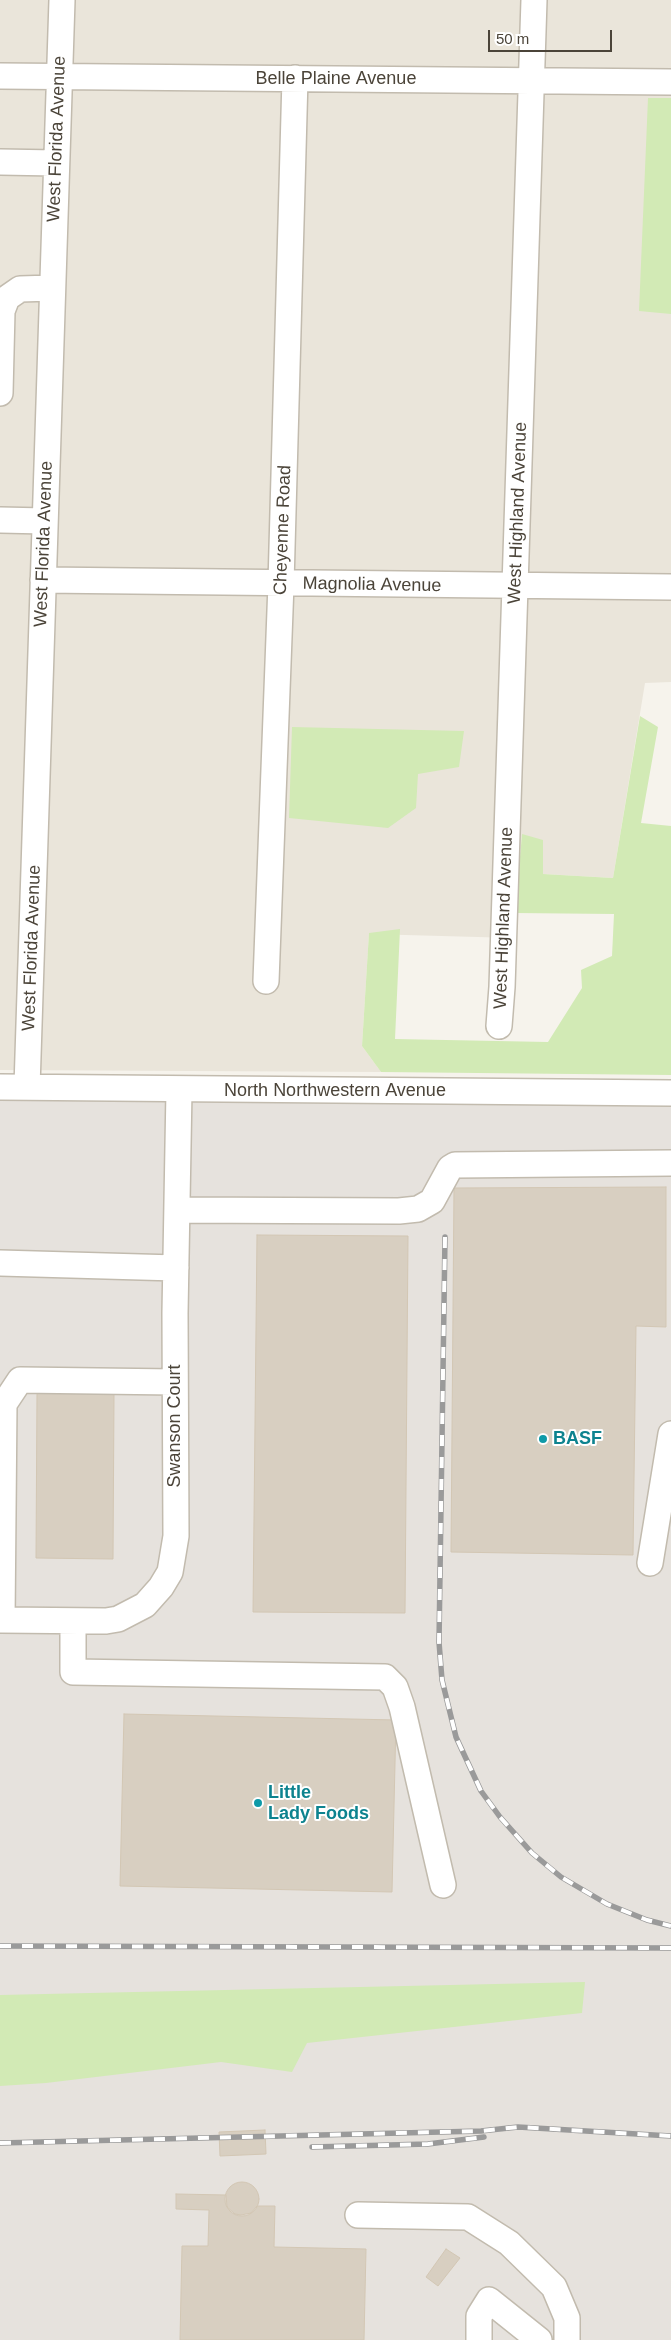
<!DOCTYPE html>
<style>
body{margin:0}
#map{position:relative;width:671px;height:2340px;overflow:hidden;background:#f6f3ec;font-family:Helvetica,sans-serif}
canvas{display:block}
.scale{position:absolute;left:488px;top:30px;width:124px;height:22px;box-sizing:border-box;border:2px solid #4b4439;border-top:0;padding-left:6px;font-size:15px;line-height:18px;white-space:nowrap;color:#4b4439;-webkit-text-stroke:4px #fff;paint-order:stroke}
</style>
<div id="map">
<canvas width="671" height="2340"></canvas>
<div class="scale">50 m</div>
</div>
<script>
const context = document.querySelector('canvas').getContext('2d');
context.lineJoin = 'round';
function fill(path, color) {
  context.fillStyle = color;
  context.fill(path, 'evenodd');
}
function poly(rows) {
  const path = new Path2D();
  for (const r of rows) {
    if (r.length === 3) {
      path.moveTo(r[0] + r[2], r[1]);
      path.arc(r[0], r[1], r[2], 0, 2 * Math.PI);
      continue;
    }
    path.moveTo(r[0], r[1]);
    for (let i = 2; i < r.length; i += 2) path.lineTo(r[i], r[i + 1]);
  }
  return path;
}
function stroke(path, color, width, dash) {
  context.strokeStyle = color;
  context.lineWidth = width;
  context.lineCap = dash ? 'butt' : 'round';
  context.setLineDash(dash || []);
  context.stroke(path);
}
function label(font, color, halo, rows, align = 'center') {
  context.font = font + ' Helvetica,sans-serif';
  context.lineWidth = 4;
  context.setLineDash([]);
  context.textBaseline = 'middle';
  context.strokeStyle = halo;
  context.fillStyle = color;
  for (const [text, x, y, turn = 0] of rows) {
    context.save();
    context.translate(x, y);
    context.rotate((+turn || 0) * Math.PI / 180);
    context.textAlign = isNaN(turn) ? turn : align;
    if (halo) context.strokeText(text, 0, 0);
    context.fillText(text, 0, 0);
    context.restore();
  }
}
const residential = poly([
 [0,0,671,0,671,682,645,683,613,878,543,874,522,834,514,938,369,934,362,1046,381,1072,0,1070]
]);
const industrial = poly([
 [0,1082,671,1088,671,2340,0,2340]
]);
const green = poly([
 [648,98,671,98,671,314,639,311],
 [640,716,658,727,641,823,671,826,671,1075,381,1072,362,1046,369,933,400,929,395,1039,548,1042,582,988,581,970,612,956,614,914,515,913,522,834,543,840,543,874,613,878],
 [292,727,464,731,459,767,418,774,416,808,388,828,289,818],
 [585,1982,582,2013,307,2043,292,2072,221,2062,46,2083,0,2086,0,1995]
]);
const building = poly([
 [666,1187,666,1327,636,1326,633,1555,451,1552,454,1188,666,1187],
 [257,1235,408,1236,405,1613,253,1612,257,1235],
 [37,1393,114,1394,113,1559,36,1558,37,1393],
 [124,1714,396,1720,392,1892,120,1886,124,1714],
 [265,2130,266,2154,220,2156,219,2132,265,2130],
 [242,2199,17],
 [176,2194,226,2195,227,2207,235,2214,241,2215,251,2213,257,2206,275,2206,274,2247,366,2249,364,2340,180,2340,182,2246,208,2246,209,2210,176,2209,176,2194],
 [446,2249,460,2258,438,2286,426,2277,446,2249]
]);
const minor = poly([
 [0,76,671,82],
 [0,162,56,163],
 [0,393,2,311,7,298,20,289,52,288],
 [0,520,45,521],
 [43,580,671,587],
 [266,981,281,584,295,78],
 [499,1026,502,987,534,0],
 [0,1087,671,1093],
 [27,1087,62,0],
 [177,1210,399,1211,418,1209,432,1201,450,1168,455,1165,671,1163],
 [0,1263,176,1268],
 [650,1563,671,1434],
 [0,1620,106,1621,118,1619,145,1605,161,1587,170,1572,176,1536,175,1313,179,1090],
 [2,1620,4,1404,20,1380,175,1382],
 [73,1621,73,1672,385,1677,395,1687,402,1707,443,1885],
 [358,2215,468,2217,509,2243,554,2287,567,2318,567,2340],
 [479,2340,479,2316,489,2300,539,2340]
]);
const rail = poly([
 [445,1237,439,1642,442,1680,456,1737,481,1791,500,1817,532,1853,561,1877,607,1904,647,1920,671,1926],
 [0,1946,671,1948],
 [0,2143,481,2131,518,2127,671,2136],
 [312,2147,428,2144,484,2137]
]);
const markers = [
 [543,1439,5,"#0f9aa8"],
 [258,1803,5,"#0f9aa8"]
];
const streetNames = [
 ["Belle Plaine Avenue",336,79],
 ["West Florida Avenue",57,139,-88],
 ["West Highland Avenue",518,513,-88],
 ["Cheyenne Road",283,530,-88],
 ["West Florida Avenue",44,544,-88],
 ["Magnolia Avenue",372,585,1],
 ["West Highland Avenue",504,918,-88],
 ["West Florida Avenue",32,948,-88],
 ["North Northwestern Avenue",335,1091],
 ["Swanson Court",175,1426,-90]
];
const cultureNames = [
 ["BASF",553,1439],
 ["Little",268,1793],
 ["Lady Foods",268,1814]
];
fill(residential, '#eae5da');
fill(industrial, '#e6e2dd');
fill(green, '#d2eab5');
fill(building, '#d8cfc1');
stroke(building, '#d3c7b4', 1);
stroke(minor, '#c2bbae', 28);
stroke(minor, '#fff', 25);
stroke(rail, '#9a9a9a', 5.5);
stroke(rail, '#fff', 4, [11]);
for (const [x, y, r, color] of markers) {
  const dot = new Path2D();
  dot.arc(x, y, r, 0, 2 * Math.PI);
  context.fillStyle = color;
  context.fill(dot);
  stroke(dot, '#fff', 2);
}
label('18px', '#4b4439', '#fff', streetNames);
label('bold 18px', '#0d838f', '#fff', cultureNames, 'left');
</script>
